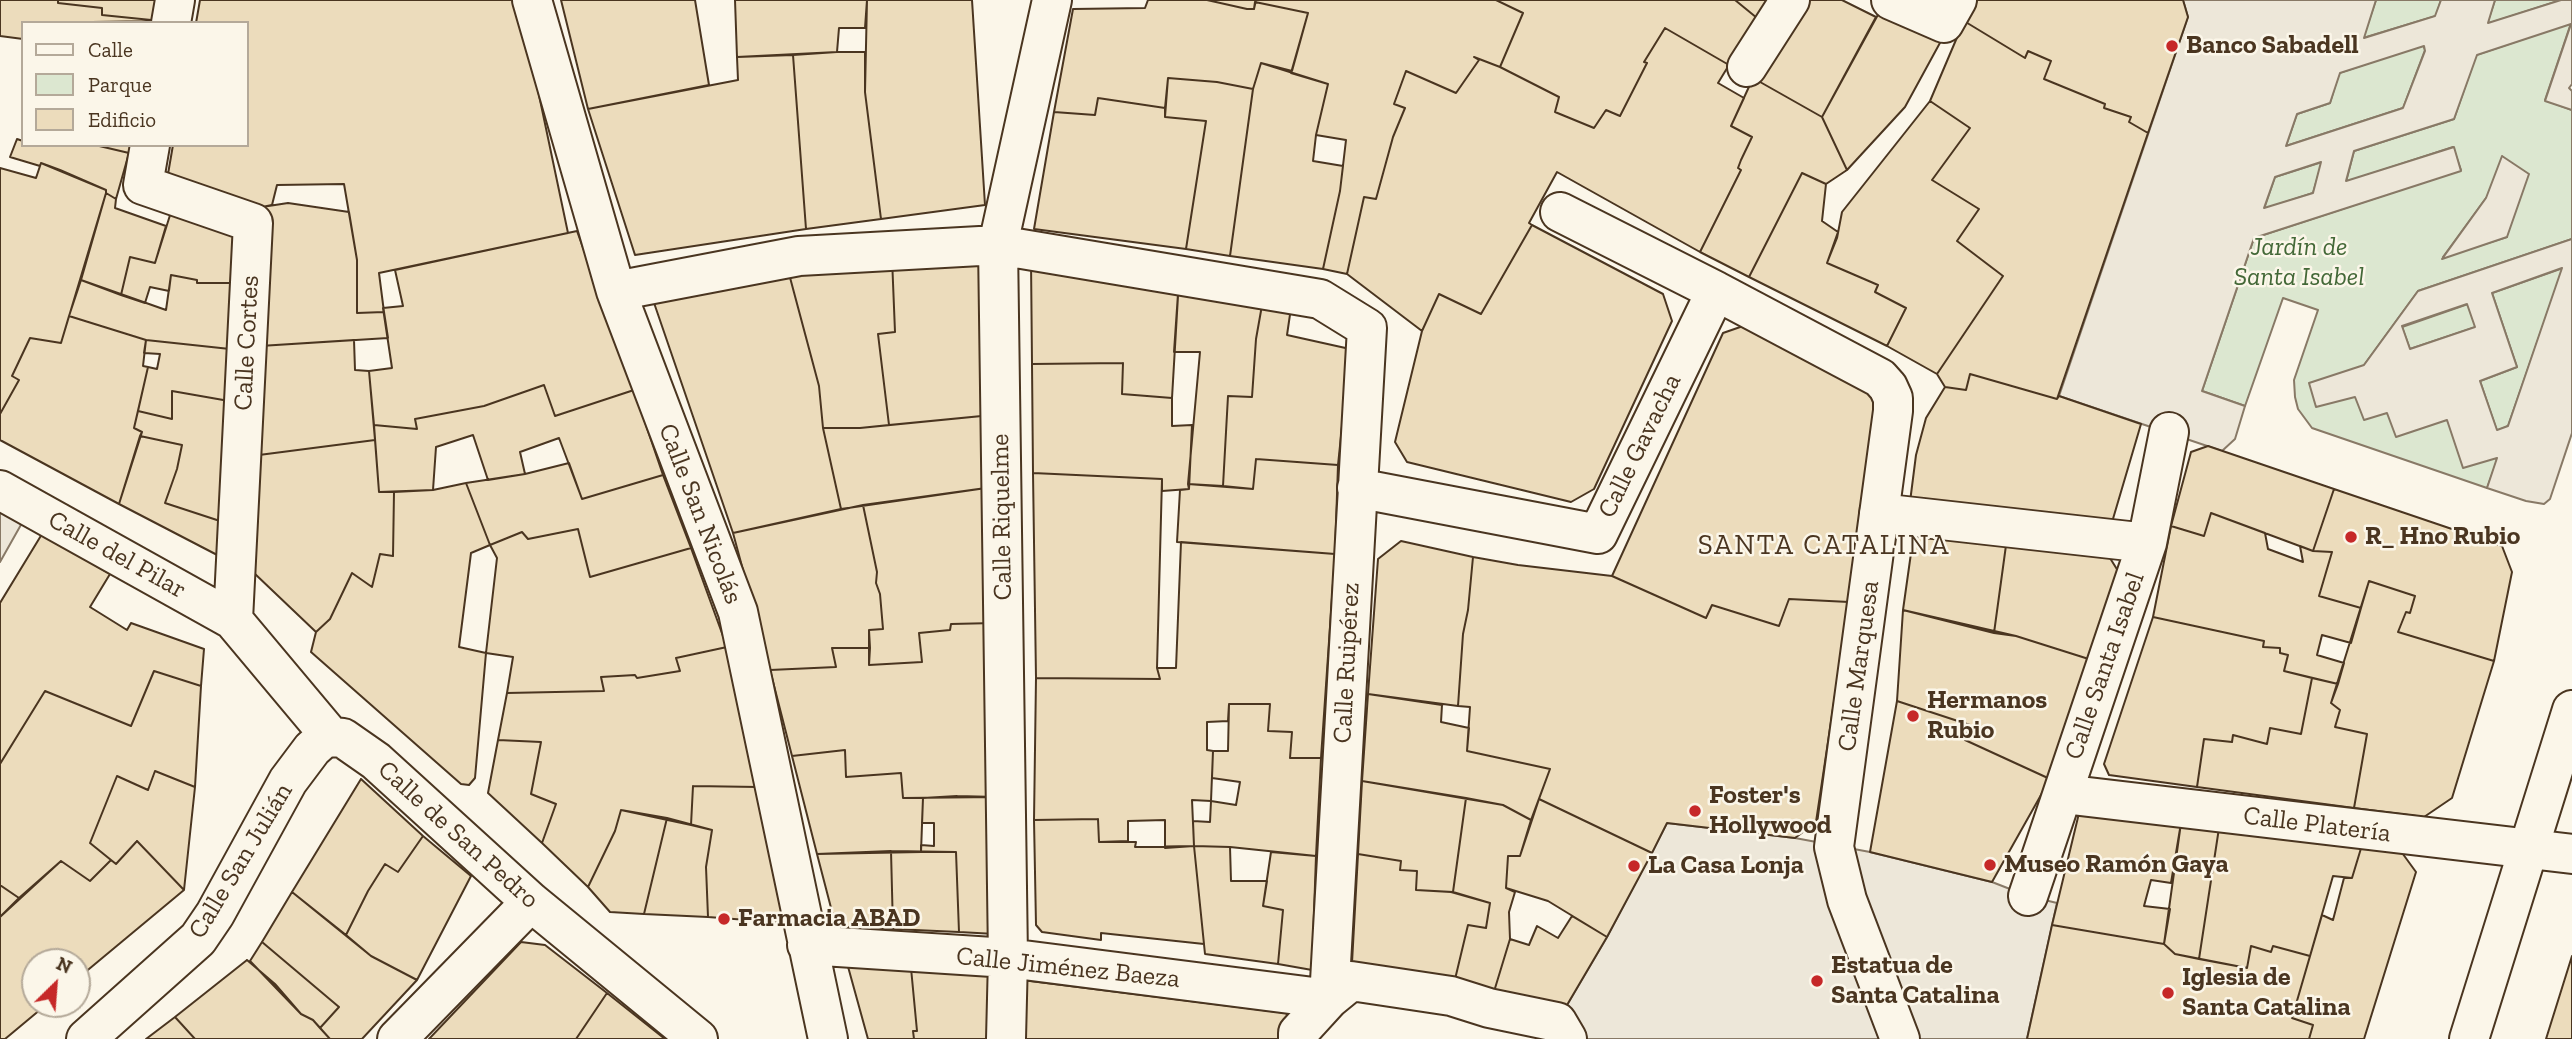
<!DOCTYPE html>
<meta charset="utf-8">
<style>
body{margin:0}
#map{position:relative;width:2572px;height:1039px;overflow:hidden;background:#fbf6e9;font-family:"Zilla Slab",serif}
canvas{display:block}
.legend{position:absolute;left:21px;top:21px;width:228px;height:126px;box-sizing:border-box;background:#fbf6e9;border:2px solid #b4a999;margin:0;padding:9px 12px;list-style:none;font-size:21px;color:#4a3520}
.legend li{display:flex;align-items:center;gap:14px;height:35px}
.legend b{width:35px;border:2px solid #b4a999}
.north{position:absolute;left:21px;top:948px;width:70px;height:70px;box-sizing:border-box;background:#fbf6e9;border:2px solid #b4a999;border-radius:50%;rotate:25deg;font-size:19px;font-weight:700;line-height:28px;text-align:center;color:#4a3520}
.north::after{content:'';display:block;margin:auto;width:24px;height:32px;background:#c62828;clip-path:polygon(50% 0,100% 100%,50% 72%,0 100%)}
</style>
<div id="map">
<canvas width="2572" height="1039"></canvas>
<ul class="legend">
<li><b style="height:9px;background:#fbf6e9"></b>Calle</li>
<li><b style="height:19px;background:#dce7d0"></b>Parque</li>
<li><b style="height:19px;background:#ecdcbc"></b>Edificio</li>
</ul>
<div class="north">N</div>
</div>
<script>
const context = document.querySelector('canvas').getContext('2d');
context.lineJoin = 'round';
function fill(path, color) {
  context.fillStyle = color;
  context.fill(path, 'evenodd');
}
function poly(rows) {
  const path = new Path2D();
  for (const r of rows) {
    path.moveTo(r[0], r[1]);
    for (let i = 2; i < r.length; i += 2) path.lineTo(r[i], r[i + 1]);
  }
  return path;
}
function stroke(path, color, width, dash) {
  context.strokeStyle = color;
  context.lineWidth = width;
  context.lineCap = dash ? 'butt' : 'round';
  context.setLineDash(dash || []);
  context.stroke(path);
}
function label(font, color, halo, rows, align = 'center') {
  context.font = font + ' "Zilla Slab",serif';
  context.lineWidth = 5;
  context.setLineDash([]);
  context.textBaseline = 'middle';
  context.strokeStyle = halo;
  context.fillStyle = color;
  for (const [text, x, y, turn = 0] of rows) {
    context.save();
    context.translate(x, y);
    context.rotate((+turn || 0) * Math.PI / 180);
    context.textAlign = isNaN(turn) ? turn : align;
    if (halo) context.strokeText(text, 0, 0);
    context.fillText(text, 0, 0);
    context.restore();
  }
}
const green = poly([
 [2376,0,2441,0,2436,16,2363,38,2376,0],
 [2495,0,2561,0,2487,24,2495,0],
 [2571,23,2545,100,2572,110,2572,239,2418,291,2364,365,2355,396,2387,413,2447,420,2498,458,2487,488,2312,428,2298,409,2295,397,2294,380,2318,310,2283,298,2245,406,2202,391,2254,238,2461,170,2453,147,2346,182,2354,151,2454,119,2476,55,2571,23],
 [2486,198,2507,237,2443,257,2486,198],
 [2423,45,2425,50,2403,108,2286,146,2297,114,2330,103,2339,73,2423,45],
 [2322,162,2313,193,2264,209,2275,177,2322,162],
 [2563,268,2508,426,2497,431,2480,381,2517,367,2492,293,2563,268],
 [2468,304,2476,327,2410,349,2402,327,2468,304]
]);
const parking = poly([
 [2183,0,2376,0,2364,38,2435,16,2441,0,2495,0,2488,23,2561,0,2572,0,2572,84,2569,88,2572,91,2572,110,2545,101,2571,24,2477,55,2454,119,2354,151,2346,181,2454,147,2461,171,2254,238,2202,391,2245,406,2235,439,2222,451,2059,396,2188,17,2183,0],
 [2424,46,2425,51,2403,108,2286,146,2297,114,2330,103,2340,73,2424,46],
 [2321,162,2313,193,2264,208,2275,177,2321,162],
 [2502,156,2529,174,2507,237,2442,259,2486,198,2502,156],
 [2572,239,2572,433,2550,499,2544,504,2526,501,2487,488,2497,458,2463,468,2447,420,2396,437,2387,413,2364,420,2355,397,2316,407,2309,383,2364,365,2418,291,2572,239],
 [2562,268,2508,426,2497,430,2480,381,2517,367,2492,293,2562,268],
 [2467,304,2475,327,2410,349,2402,326,2467,304],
 [0,490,31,507,0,562,0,490],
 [1667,823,1795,838,1870,852,1992,882,2028,896,2057,903,2027,1039,1567,1039,1557,1022,1607,937,1667,823]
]);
const building = poly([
 [0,0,58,0,58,3,102,8,102,15,161,21,23,23,23,39,0,36,0,0],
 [58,0,164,0,161,21,102,15,102,8,58,3,58,0],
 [200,0,519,0,568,233,379,273,384,312,357,313,357,260,344,184,277,185,272,205,262,207,207,191,168,174,173,145,247,145,247,23,196,23,200,0],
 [561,0,695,0,709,85,588,109,561,0],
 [735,0,867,0,865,28,839,28,837,52,737,57,735,0],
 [867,0,972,0,985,205,881,219,865,92,867,0],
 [1148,0,1207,0,1247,9,1254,9,1255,2,1308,13,1292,71,1261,63,1253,89,1217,82,1168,78,1165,108,1098,98,1095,115,1054,112,1073,9,1145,8,1148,0],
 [1207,0,1256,0,1254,9,1247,9,1207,0],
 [1256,0,1496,0,1523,13,1500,67,1474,57,1479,60,1456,93,1406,71,1394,104,1405,108,1393,137,1376,199,1364,197,1347,274,1323,269,1340,191,1346,140,1316,135,1328,84,1291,73,1308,13,1255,2,1256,0],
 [1496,0,1735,0,1757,18,1729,65,1665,28,1644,62,1647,63,1620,116,1606,110,1594,128,1555,112,1559,97,1500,67,1523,13,1496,0],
 [1735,0,1768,0,1757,18,1735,0],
 [1802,0,1842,0,1876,17,1822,117,1753,78,1802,0],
 [1976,0,2183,0,2188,17,2148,133,2129,122,2131,117,2104,108,2105,104,2044,79,2051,61,2028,51,2025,58,1964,21,1976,0],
 [1880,11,1941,41,1905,107,1847,170,1822,117,1880,11],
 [1964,21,2025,58,2028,51,2051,61,2044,79,2105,104,2104,108,2131,117,2129,122,2148,133,2057,399,1970,374,1966,390,1945,387,1937,374,2003,276,1957,241,1979,209,1932,180,1970,128,1930,101,1964,21],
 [1665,28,1729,65,1718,83,1744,98,1731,126,1752,137,1741,160,1738,168,1741,170,1700,252,1557,172,1529,223,1532,225,1481,314,1439,294,1422,331,1347,274,1364,197,1376,199,1393,137,1405,108,1394,104,1406,71,1456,93,1479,60,1474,57,1500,67,1559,97,1555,112,1594,128,1606,110,1620,116,1647,63,1644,62,1665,28],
 [837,52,865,52,865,92,881,219,806,229,793,55,837,52],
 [793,55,806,229,635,255,588,109,738,80,737,57,793,55],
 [1261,63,1328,84,1316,135,1313,161,1343,166,1340,191,1323,269,1230,256,1253,89,1261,63],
 [1168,78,1217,82,1253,89,1230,256,1186,249,1206,121,1165,117,1168,78],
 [1753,78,1822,117,1847,170,1826,184,1802,173,1749,277,1700,252,1741,170,1738,168,1741,160,1752,137,1731,126,1753,78],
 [1098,98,1165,108,1165,117,1206,121,1186,249,1034,229,1054,112,1095,115,1098,98],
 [1930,101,1970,128,1932,180,1979,209,1957,241,2003,276,1937,374,1887,346,1906,308,1875,292,1878,285,1827,263,1837,238,1842,212,1930,101],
 [17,139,23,141,23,145,95,145,129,153,116,199,106,193,106,190,60,170,41,163,40,166,10,157,17,139],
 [95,145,131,145,129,153,95,145],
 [41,163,106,190,106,193,61,343,30,338,12,376,19,380,0,414,0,168,36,178,41,163],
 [1802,173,1826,184,1822,221,1838,232,1827,263,1878,285,1875,292,1906,308,1887,346,1749,277,1802,173],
 [106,193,116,199,115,208,166,226,155,263,130,257,121,295,81,280,106,193],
 [288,203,349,212,357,260,357,313,384,312,388,338,260,346,262,207,288,203],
 [171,212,234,235,231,283,197,283,197,280,171,275,169,291,150,287,145,303,121,295,130,257,155,263,171,212],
 [1532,225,1663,294,1672,321,1594,489,1571,502,1407,462,1395,442,1422,331,1439,294,1481,314,1532,225],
 [577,231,634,390,555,416,544,385,484,406,415,419,417,429,374,425,369,371,392,368,383,308,403,306,395,270,577,231],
 [989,252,992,415,889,425,878,334,895,332,892,258,989,252],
 [892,258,895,332,878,334,889,425,860,428,823,428,819,386,788,270,892,258],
 [1031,261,1179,279,1172,398,1122,394,1123,363,1032,364,1031,261],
 [788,270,819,386,823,428,841,509,733,533,652,297,788,270],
 [171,275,197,280,197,283,231,283,230,349,146,340,69,316,81,280,166,310,171,275],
 [1179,279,1264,294,1256,339,1252,397,1228,396,1223,486,1188,484,1200,352,1174,352,1179,279],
 [1264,294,1292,301,1287,335,1350,349,1338,465,1256,459,1253,489,1223,486,1228,396,1252,397,1256,339,1264,294],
 [69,316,146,340,143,366,148,367,134,428,142,432,119,504,0,440,0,414,19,380,12,376,30,338,61,343,69,316],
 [1746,325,1869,388,1879,411,1849,602,1789,599,1779,626,1712,605,1706,618,1612,576,1723,333,1746,325],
 [146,340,230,349,229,401,172,391,172,419,138,411,148,367,157,369,160,354,144,353,146,340],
 [354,340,355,370,369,371,375,440,259,455,260,346,354,340],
 [1123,363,1122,394,1172,398,1172,426,1192,425,1189,489,1162,491,1162,479,1033,473,1032,364,1123,363],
 [1970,374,2057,399,2059,396,2141,424,2110,529,1910,502,1916,455,1926,418,1945,387,1966,390,1970,374],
 [544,385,555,416,634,390,663,475,582,499,559,438,520,452,525,474,488,480,473,435,436,447,433,490,379,492,374,425,417,429,415,419,484,406,544,385],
 [172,391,229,401,223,522,165,503,177,469,182,445,140,436,142,432,134,428,138,411,172,419,172,391],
 [992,415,993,487,841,509,823,428,860,428,992,415],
 [140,436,182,445,177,469,165,503,223,522,223,558,119,504,140,436],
 [375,440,379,492,394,492,393,556,380,554,372,587,352,573,330,619,316,632,254,573,259,455,375,440],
 [2208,446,2334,489,2313,551,2211,513,2204,536,2171,526,2191,452,2208,446],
 [1256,459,1338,465,1335,554,1177,542,1180,490,1189,489,1188,484,1253,489,1256,459],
 [569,463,582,499,663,475,691,548,590,577,578,529,528,539,522,532,490,545,466,483,525,474,569,463],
 [1033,473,1162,479,1157,668,1160,679,1036,678,1033,473],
 [466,483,490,545,471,553,459,647,486,653,475,778,469,785,461,784,311,652,316,632,330,619,352,573,372,587,380,554,393,556,394,492,433,490,466,483],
 [993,487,995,623,951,624,950,630,919,633,922,662,869,665,869,630,883,629,880,594,876,583,877,572,863,505,993,487],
 [2334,489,2502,546,2512,572,2494,661,2398,632,2406,612,2410,613,2415,596,2369,581,2361,608,2319,596,2332,552,2313,551,2334,489],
 [863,505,877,572,876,583,880,594,883,629,869,630,870,648,832,648,836,667,770,670,733,533,863,505],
 [2211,513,2265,533,2268,549,2303,562,2300,546,2313,551,2332,552,2319,596,2361,608,2351,643,2322,635,2317,655,2344,663,2338,684,2284,671,2288,655,2280,653,2280,648,2263,647,2264,641,2153,617,2171,526,2204,536,2211,513],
 [1928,527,2007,538,1994,633,1903,610,1913,539,1928,527],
 [578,529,590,577,691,548,727,647,676,658,680,671,637,678,635,675,601,677,604,691,507,693,513,657,486,653,497,558,490,545,522,532,528,539,578,529],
 [42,534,110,574,90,607,127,630,131,623,204,649,201,686,154,671,131,726,45,691,0,764,0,603,42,534],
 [2007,538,2105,550,2123,579,2095,661,2016,636,1994,633,2007,538],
 [1401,541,1473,557,1468,610,1463,634,1458,706,1368,694,1378,559,1401,541],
 [1181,542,1335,554,1321,758,1290,758,1292,732,1268,731,1270,704,1229,704,1228,721,1207,722,1207,750,1213,751,1211,801,1192,800,1194,846,1165,848,1165,820,1128,821,1128,841,1099,842,1098,819,1034,820,1036,678,1160,679,1157,668,1176,668,1181,542],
 [1473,557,1518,565,1612,576,1706,618,1712,605,1779,626,1789,599,1849,602,1816,822,1795,838,1667,823,1652,853,1539,799,1550,769,1467,751,1470,707,1458,706,1463,634,1468,610,1473,557],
 [2369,581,2415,596,2410,613,2406,612,2398,632,2494,661,2452,798,2424,817,2354,808,2367,734,2335,727,2340,710,2331,703,2369,581],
 [1903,610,2016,636,2095,661,2050,779,1965,740,1970,725,1897,701,1903,610],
 [2153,617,2264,641,2263,647,2280,648,2280,653,2288,655,2284,671,2312,678,2301,734,2270,728,2267,744,2233,735,2232,742,2204,739,2197,787,2109,775,2104,764,2153,617],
 [995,623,997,797,903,798,901,773,846,777,845,750,792,756,770,670,836,667,832,648,870,648,869,665,922,662,919,633,950,630,951,624,995,623],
 [727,647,758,787,693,786,691,825,621,810,615,831,588,887,542,843,556,804,531,794,541,742,498,740,507,693,604,691,601,677,635,675,637,678,680,671,676,658,727,647],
 [154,671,201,686,195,787,155,771,148,790,117,776,90,843,111,860,90,881,61,861,19,898,0,885,0,764,45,691,131,726,154,671],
 [2312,678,2338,684,2331,703,2340,710,2335,727,2367,734,2354,808,2197,787,2204,739,2232,742,2233,735,2267,744,2270,728,2301,734,2312,678],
 [1368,694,1442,705,1441,722,1469,728,1467,751,1550,769,1531,820,1503,805,1362,781,1368,694],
 [1897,701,1970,725,1965,740,2050,779,1992,882,1870,852,1897,701],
 [1229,704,1270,704,1268,731,1292,732,1290,758,1321,758,1316,856,1230,847,1194,846,1193,821,1210,822,1211,801,1236,805,1240,782,1212,778,1213,751,1228,751,1229,704],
 [498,740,541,742,531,794,556,804,542,843,488,793,498,740],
 [845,750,846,777,901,773,903,798,923,798,921,852,817,854,792,756,845,750],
 [155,771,195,787,184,890,137,841,116,864,90,843,117,776,148,790,155,771],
 [361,779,423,836,398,872,385,864,368,891,346,935,292,892,361,779],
 [1362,781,1466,798,1453,892,1416,890,1417,871,1400,870,1401,861,1358,854,1362,781],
 [693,786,758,787,786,923,708,917,706,867,712,830,691,825,693,786],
 [957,796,997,797,995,934,959,932,956,852,921,852,921,845,934,846,934,823,922,823,923,798,957,796],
 [1466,798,1503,805,1531,820,1520,856,1508,856,1506,888,1515,892,1509,912,1510,939,1489,1008,1451,996,1468,925,1486,928,1490,903,1453,892,1466,798],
 [1539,799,1652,853,1607,937,1548,901,1506,888,1508,856,1520,856,1539,799],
 [2080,809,2181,823,2171,883,2151,880,2144,906,2170,909,2164,944,2052,925,2080,809],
 [621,810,667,818,644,914,610,912,588,887,615,831,621,810],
 [667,818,712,830,706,867,708,917,644,914,667,818],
 [1098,819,1099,842,1136,842,1135,847,1194,846,1204,944,1101,933,1101,940,1042,932,1036,925,1034,820,1098,819],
 [2181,823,2219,828,2199,959,2175,954,2164,944,2181,823],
 [2219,828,2362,845,2352,878,2333,876,2310,956,2273,946,2271,952,2251,946,2247,968,2199,959,2219,828],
 [423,836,471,876,417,980,371,956,346,935,368,891,385,864,398,872,423,836],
 [137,841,184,890,77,979,77,962,35,962,35,1004,47,1004,5,1039,0,1039,0,917,61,861,90,881,111,860,116,864,137,841],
 [2362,845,2400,850,2416,872,2364,1039,2309,1039,2313,1025,2292,1018,2322,915,2333,920,2344,878,2352,878,2362,845],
 [1194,846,1230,847,1231,881,1267,881,1263,906,1283,910,1278,964,1205,954,1194,846],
 [891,851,956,852,959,932,893,929,891,851],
 [891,851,893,929,836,927,817,854,891,851],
 [1271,852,1316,856,1312,970,1278,964,1283,910,1263,906,1271,852],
 [1358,854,1401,861,1400,870,1417,871,1416,890,1451,892,1490,903,1486,928,1468,925,1451,996,1351,981,1358,854],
 [0,885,19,898,0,917,0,885],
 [292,892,371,956,417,980,362,1039,330,1039,320,1028,339,1007,262,942,292,892],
 [1572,916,1607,937,1557,1022,1489,1008,1510,939,1529,945,1537,926,1558,938,1572,916],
 [2052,925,2164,944,2175,954,2247,968,2251,946,2271,952,2273,946,2310,956,2292,1018,2313,1025,2309,1039,2027,1039,2052,925],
 [262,942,339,1007,320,1028,313,1020,301,1014,250,961,262,942],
 [521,942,545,945,607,993,576,1039,429,1039,521,942],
 [2572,956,2572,1039,2546,1039,2572,956],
 [247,960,275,984,301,1014,313,1020,330,1039,195,1039,175,1017,247,960],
 [847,963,911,968,917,1031,913,1031,914,1039,868,1039,847,963],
 [911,968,1004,975,1001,1039,914,1039,913,1031,917,1031,911,968],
 [1022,980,1286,1013,1298,1033,1298,1039,1021,1039,1022,980],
 [607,993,665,1039,576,1039,607,993],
 [175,1017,195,1039,146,1039,175,1017]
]);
const minor = poly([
 [532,0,616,291,738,612,828,1039],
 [1891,0,1944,23,1957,0],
 [171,23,175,0],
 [1747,67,1790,0],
 [150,145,143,185,253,223,233,620],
 [1560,212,1716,291],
 [616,291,799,256,998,245,1320,299,1367,328,1329,999,1008,958,807,945],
 [1357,488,1598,534,1716,291,1880,378,1888,387,1893,398,1893,411,1834,847,1847,900,1900,1039],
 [0,490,233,620,331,737,343,738,376,761,531,902,698,1039],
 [1879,513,2147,543],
 [2063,794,2572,854],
 [2028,896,2147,543,2169,432],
 [86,1039,198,939,215,914,288,781,312,749,322,740,331,737],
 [397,1039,531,902],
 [1006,1039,1008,958,998,245,1052,0],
 [1298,1039,1298,1033,1329,999,1351,981,1451,996,1489,1008,1557,1022,1567,1039]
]);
const major = poly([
 [2469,1039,2572,710]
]);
const markers = [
 [2172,46,7,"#c62828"],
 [2351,537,7,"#c62828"],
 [1913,716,7,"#c62828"],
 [1695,811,7,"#c62828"],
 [1990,865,7,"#c62828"],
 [1634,866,7,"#c62828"],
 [724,919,7,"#c62828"],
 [1817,981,7,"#c62828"],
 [2168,993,7,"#c62828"]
];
const poiNames = [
 ["Banco Sabadell",2186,46],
 ["R_ Hno Rubio",2365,537],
 ["Hermanos",1927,701],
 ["Rubio",1927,731],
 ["Foster's",1709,796],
 ["Hollywood",1709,826],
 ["Museo Ramón Gaya",2004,865],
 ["La Casa Lonja",1648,866],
 ["Farmacia ABAD",738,919],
 ["Estatua de",1831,966],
 ["Santa Catalina",1831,996],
 ["Iglesia de",2182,978],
 ["Santa Catalina",2182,1008]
];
const parkNames = [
 ["Jardín de",2299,248],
 ["Santa Isabel",2299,278]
];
const streetNames = [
 ["Calle Cortes",247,343,-87],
 ["Calle Gavacha",1640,446,-64],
 ["Calle San Nicolás",700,514,69],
 ["Calle Riquelme",1002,517,-91],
 ["Calle del Pilar",117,555,29],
 ["Calle Ruipérez",1347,663,-87],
 ["Calle Marquesa",1859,666,-82],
 ["Calle Santa Isabel",2105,666,-71],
 ["Calle Platería",2317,825,7],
 ["Calle de San Pedro",458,835,42],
 ["Calle San Julián",241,861,-59],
 ["Calle Jiménez Baeza",1068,968,6]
];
const neighbourhoodNames = [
 ["SANTA CATALINA",1824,546]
];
fill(green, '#dce7d0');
stroke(green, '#887966', 2);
fill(parking, '#ede7d9');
stroke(parking, '#887966', 2);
fill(building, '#ecdcbc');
stroke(building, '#4a3520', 2);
stroke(minor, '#4a3520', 42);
stroke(major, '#4a3520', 42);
stroke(minor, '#fbf6e9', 38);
stroke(major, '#fbf6e9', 38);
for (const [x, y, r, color] of markers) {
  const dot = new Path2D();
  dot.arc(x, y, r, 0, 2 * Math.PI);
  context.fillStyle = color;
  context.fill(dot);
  stroke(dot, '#fbf6e9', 2.5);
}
label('bold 26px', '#4a3520', '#fbf6e9', poiNames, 'left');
label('italic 26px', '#436837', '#fbf6e9', parkNames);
label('26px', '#4a3520', '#fbf6e9', streetNames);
context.letterSpacing = '2px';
label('28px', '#4a3520', '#fbf6e9', neighbourhoodNames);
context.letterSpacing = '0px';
</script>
